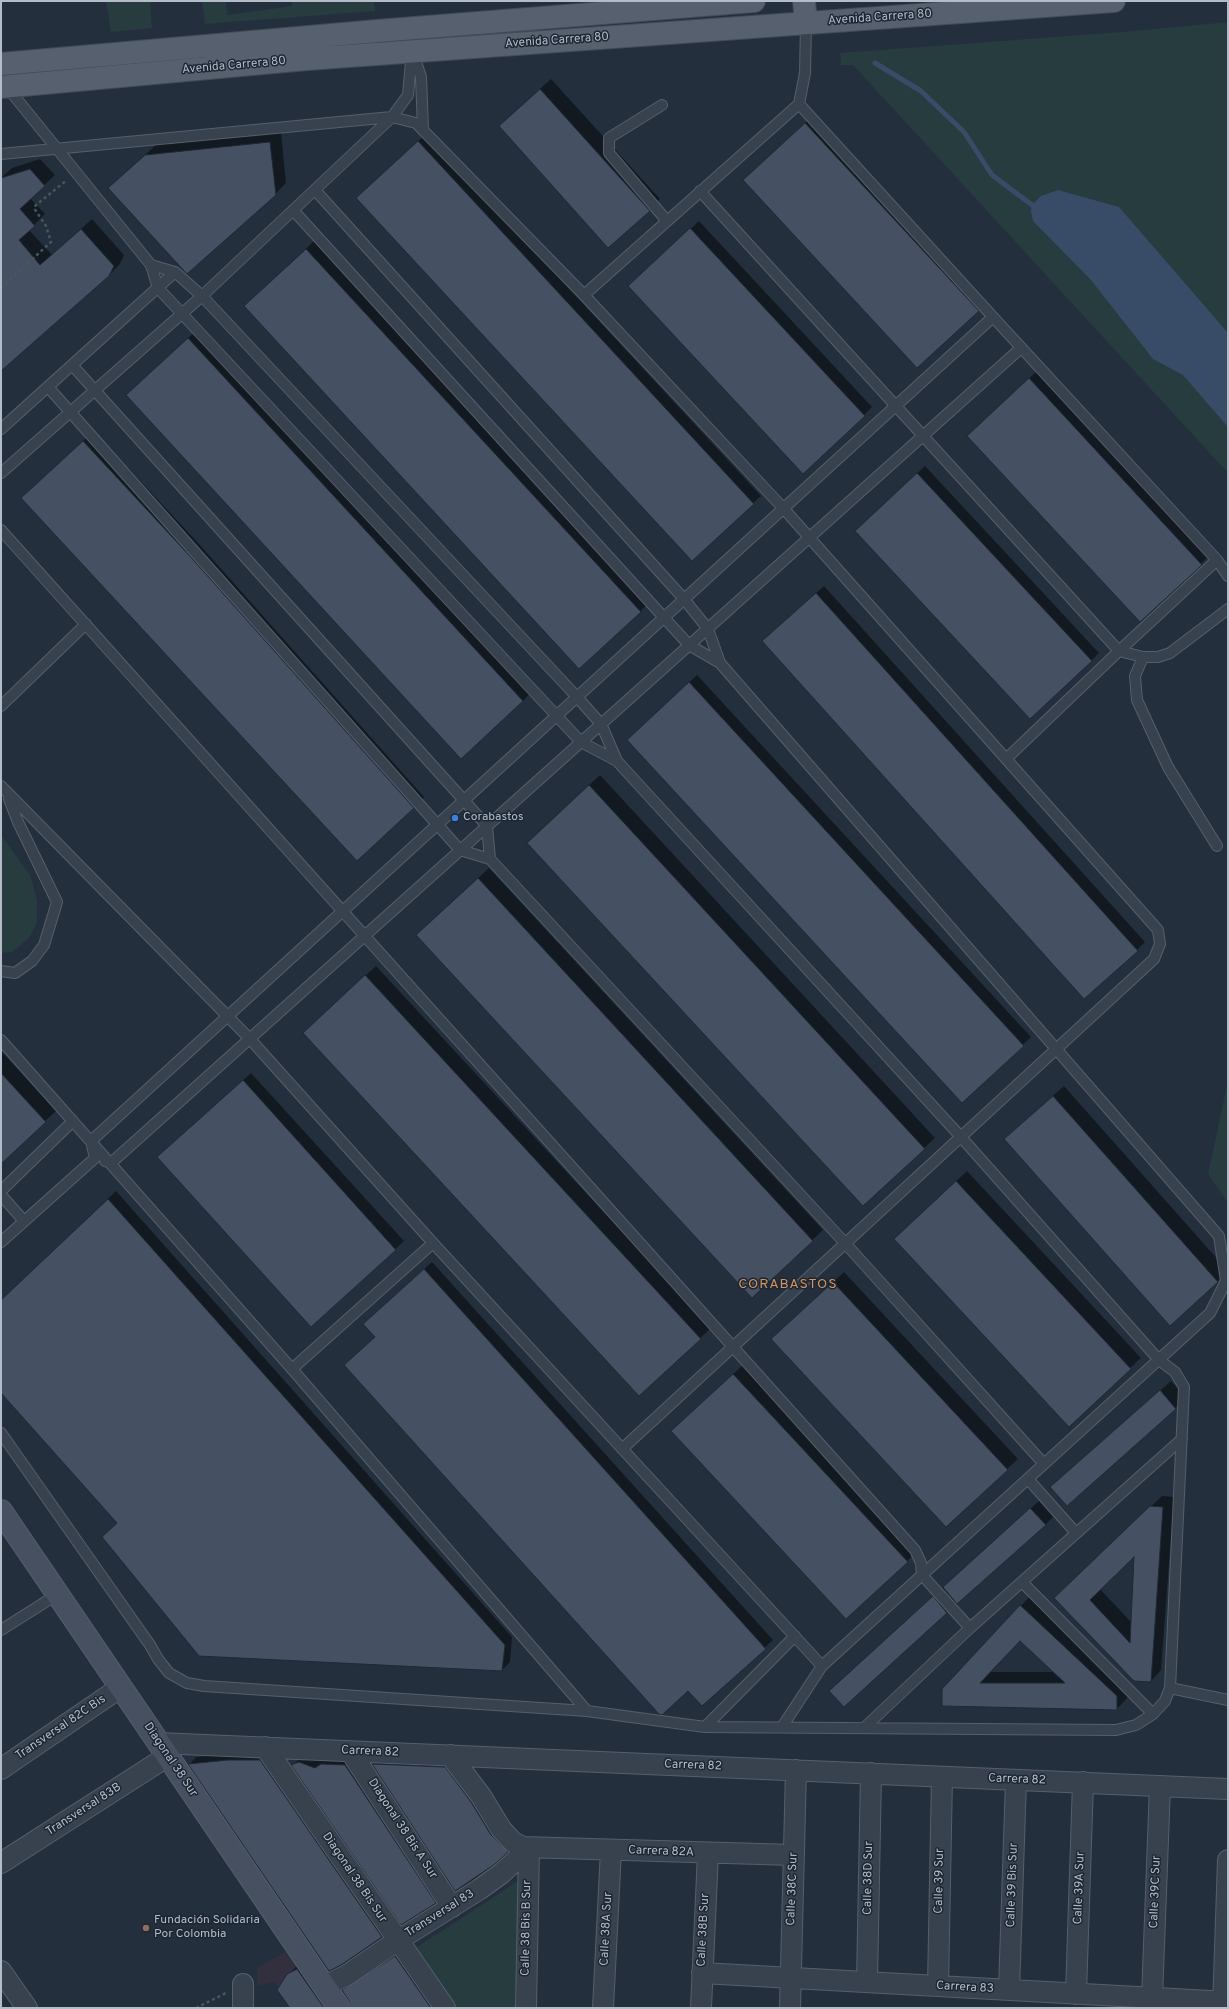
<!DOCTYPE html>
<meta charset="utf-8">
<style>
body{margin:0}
#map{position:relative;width:1229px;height:2009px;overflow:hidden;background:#242f3e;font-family:Overpass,sans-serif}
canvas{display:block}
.frame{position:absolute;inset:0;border:2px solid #b4bcc9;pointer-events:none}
</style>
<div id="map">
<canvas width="1229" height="2009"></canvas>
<div class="frame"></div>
</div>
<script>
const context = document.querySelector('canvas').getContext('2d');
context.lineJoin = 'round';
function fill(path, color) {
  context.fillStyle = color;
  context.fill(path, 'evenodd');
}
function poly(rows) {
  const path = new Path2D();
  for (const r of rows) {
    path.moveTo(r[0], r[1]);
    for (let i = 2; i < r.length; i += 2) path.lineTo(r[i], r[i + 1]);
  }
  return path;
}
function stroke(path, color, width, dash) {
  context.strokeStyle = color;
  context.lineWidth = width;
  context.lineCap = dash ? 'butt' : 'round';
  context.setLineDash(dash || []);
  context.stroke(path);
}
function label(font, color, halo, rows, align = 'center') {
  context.font = font + ' Overpass,sans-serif';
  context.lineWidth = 3;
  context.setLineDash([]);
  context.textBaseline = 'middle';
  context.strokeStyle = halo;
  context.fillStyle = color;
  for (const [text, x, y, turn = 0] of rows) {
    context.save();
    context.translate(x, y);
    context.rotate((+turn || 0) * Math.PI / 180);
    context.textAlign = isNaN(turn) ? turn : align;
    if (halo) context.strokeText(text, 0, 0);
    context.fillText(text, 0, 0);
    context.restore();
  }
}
const medical = poly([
 [285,1952,297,1968,287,1974,278,1988,274,1982,257,1986,257,1968]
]);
const green = poly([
 [106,1,150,1,152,28,111,32],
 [202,1,226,1,227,15,292,6,292,1,374,1,375,11,205,24],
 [1228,22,1228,473,853,65,841,65,840,53,1122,32],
 [1,835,30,875,37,900,37,922,29,938,12,952,1,953],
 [1228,1081,1228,1203,1208,1174],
 [524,1877,522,2008,451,2008,411,1951]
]);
const water = poly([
 [1058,190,1119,207,1228,333,1228,427,1183,375,1153,359,1091,280,1033,221,1031,211,1032,205,1041,196]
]);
const shadow = poly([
 [551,79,660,199,649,210,510,116],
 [813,116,986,303,978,310,752,172],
 [281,132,286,183,275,194,120,177,157,144],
 [426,134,761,496,753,503,365,190],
 [40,159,55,175,30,198,45,214,29,230,52,255,92,219,124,255,120,264,109,275,1,370,1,178,12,168],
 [699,221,872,407,864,415,637,278],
 [314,241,648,604,579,668,253,298],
 [199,328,533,690,523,701,138,385],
 [1037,371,1209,556,1140,621,976,428],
 [94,431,199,544,424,797,414,808,33,488],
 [925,466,1099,653,1091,661,864,523],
 [824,586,1145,942,1137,950,771,634],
 [697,675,1031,1037,962,1102,628,740],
 [600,775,935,1138,924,1148,539,832],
 [489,868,823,1230,752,1297,428,924],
 [376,966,711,1328,639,1395,315,1022],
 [1,1051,56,1111,1,1162],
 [251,1073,404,1241,311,1325,167,1150],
 [1064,1086,1228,1271,1170,1325,1016,1129],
 [967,1171,1141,1358,1130,1368,906,1228],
 [116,1191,512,1637,510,1662,502,1670,119,1522,1,1391,1,1301],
 [432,1262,773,1640,702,1705,376,1337,372,1316],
 [844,1272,1018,1459,1007,1469,783,1329],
 [744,1364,918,1551,907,1561,683,1421],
 [1171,1381,1186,1398,1067,1504,1062,1477],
 [1162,1496,1174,1497,1161,1670,1151,1681,1066,1587],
 [1135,1555,1132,1623,1100,1589],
 [1039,1501,1053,1517,1045,1525,952,1579],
 [941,1589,955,1604,844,1706,838,1683],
 [1031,1595,1128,1685,1127,1698,1117,1709,943,1705,1021,1606],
 [1020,1639,1056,1672,989,1672],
 [236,1753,267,1753,389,1929,382,1936,190,1764,196,1757],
 [308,1755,323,1761,330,1757,353,1758,442,1895,435,1902,293,1765,300,1758],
 [381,1756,453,1759,515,1843,507,1851,456,1890,373,1764],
 [403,1949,445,2008,352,2008,343,1990,351,1983],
 [305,1962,337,2008,292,2008,288,1975,296,1967]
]);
const stream = poly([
 [875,63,921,91,964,132,992,175,1032,205]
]);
const building = poly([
 [540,89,650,211,608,248,499,126,540,89],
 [805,123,979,311,917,368,743,180,805,123],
 [418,141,754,504,692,561,356,198,418,141],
 [270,142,276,195,187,274,108,188,145,155,270,142],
 [30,169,45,186,20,209,35,226,19,240,40,265,81,229,114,266,109,276,1,371,1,178,30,169],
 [690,228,865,416,803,474,628,286,690,228],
 [306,249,641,612,579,669,244,306,306,249],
 [188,338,523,701,461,759,126,395,188,338],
 [1029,378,1202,565,1140,622,967,436,1029,378],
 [83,441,188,554,414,808,357,861,21,498,83,441],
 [917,473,1092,661,1030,719,855,531,917,473],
 [816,593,1138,951,1084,999,762,641,816,593],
 [689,682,1024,1046,962,1103,627,740,689,682],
 [589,785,925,1149,863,1206,527,843,589,785],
 [478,878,813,1241,752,1298,416,935,478,878],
 [365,975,701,1339,639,1396,303,1033,365,975],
 [1,1073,46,1122,1,1164,1,1073],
 [243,1080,396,1250,311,1327,157,1157,243,1080],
 [1053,1096,1218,1282,1170,1326,1004,1139,1053,1096],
 [956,1181,1131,1369,1069,1427,894,1239,956,1181],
 [108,1199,505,1645,502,1671,199,1656,102,1537,117,1523,1,1393,1,1300,108,1199],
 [424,1269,766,1649,702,1706,688,1691,662,1715,659,1714,344,1365,375,1337,363,1324,424,1269],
 [833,1282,1008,1470,946,1527,771,1339,833,1282],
 [733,1374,908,1562,846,1619,671,1431,733,1374],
 [1160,1390,1176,1409,1067,1506,1050,1487,1160,1390],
 [1150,1506,1163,1507,1151,1682,1134,1681,1054,1598,1150,1506],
 [1134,1557,1130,1643,1090,1600,1134,1557],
 [1030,1508,1046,1525,957,1604,943,1587,1030,1508],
 [933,1596,947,1613,844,1707,829,1691,933,1596],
 [1020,1605,1117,1696,1117,1710,942,1706,942,1689,1020,1605],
 [1020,1641,1065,1683,980,1683,1020,1641],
 [228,1760,260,1760,382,1937,341,1965,329,1971,188,1764,228,1760],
 [299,1762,315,1768,321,1764,345,1765,436,1903,401,1925,291,1765,299,1762],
 [372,1764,445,1767,471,1802,491,1835,508,1852,495,1864,455,1891,372,1764],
 [395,1956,431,2008,351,2008,349,2001,342,1990,395,1956],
 [297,1969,324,2008,290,2008,277,1990,287,1974,297,1969]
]);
const path = poly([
 [1,288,51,242,46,226,34,208,36,205,67,180],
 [196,2008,226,1993]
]);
const lane = poly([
 [413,53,421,77,423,129],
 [7,87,151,265,158,288,581,742,617,761],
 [799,104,993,317,1217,560,1228,576],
 [662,105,609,138,609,153,667,221],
 [1,154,392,117,416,123,584,295,784,509,1158,930,1160,944,1154,959,622,1449],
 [315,190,684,599,708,629,720,663],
 [700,191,1119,651,1217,560],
 [293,210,689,645,720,663,1219,1236,1226,1281,1210,1313,822,1666,782,1727],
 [584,295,799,104,805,73,806,23],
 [72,365,487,826,490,859],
 [48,387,460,850,490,859,845,1243,1044,1464],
 [1,429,175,272],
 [1,473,202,296,392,117,408,95,412,51],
 [1,530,915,1550,921,1563,922,1575,970,1628],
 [1143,657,1135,676,1137,700,1168,767,1217,846],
 [1,706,86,624],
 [1006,759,1119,651,1143,657,1158,657,1170,653,1228,609],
 [1,786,250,1039,433,1243,822,1666],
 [1,971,15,973,32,961,44,945,57,902,18,822,9,799],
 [1,1040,292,1369,587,1711,705,1727,1116,1730,1136,1725,1153,1714,1165,1701,1170,1688,1184,1387,1175,1372,1159,1360,961,1137,617,761,601,724,577,697,202,296,175,272,151,265],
 [95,1158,91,1141,993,317],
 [105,1161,111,1163,1021,348],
 [1,1191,73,1121],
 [1,1195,24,1221],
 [1,1242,95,1158],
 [292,1369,433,1243],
 [1,1433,150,1645,158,1659,169,1673,187,1683,204,1686,587,1711],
 [1028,1479,1076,1533],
 [1022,1582,1153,1714],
 [1,1630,58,1594],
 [1170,1688,1228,1700],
 [705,1727,795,1636],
 [864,1728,970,1628,1182,1439]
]);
const street = poly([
 [158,1743,1228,1789],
 [265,1747,445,2008],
 [350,1751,452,1907],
 [450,1755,481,1796,501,1829,513,1842,523,1847,794,1855],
 [1,1769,121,1687],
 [1,1863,168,1756],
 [1,1971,27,2008],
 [702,1973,1228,2002],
 [867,1982,871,1773],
 [243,1984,243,2008],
 [325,1986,347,1975,397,1941,480,1889,502,1873,529,1848],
 [938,1986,942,1777],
 [1009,1990,1016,1780],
 [1076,1994,1083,1782],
 [1152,1998,1160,1786],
 [526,2008,529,1848],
 [603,2008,611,1850],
 [701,2008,708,1853],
 [790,2008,796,1770],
 [1223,2008,1228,1860]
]);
const secondary = poly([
 [1,1511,339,2008]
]);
const primary = poly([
 [804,1,806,23],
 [1,64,377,31,754,1],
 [1,87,307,59,1114,1]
]);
const markers = [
 [455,818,4,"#3f7fe0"],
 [146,1928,4,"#8d6e63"]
];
const streetNames = [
 ["Avenida Carrera 80",880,18,-4],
 ["Avenida Carrera 80",557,41,-4],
 ["Avenida Carrera 80",234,66,-5],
 ["Transversal 82C Bis",61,1728,-34],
 ["Carrera 82",370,1752,2],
 ["Diagonal 38 Sur",170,1760,56],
 ["Carrera 82",693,1766,2],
 ["Carrera 82",1017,1780,2],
 ["Transversal 83B",84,1810,-33],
 ["Diagonal 38 Bis A Sur",402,1829,57],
 ["Carrera 82A",661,1852,2],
 ["Diagonal 38 Bis Sur",354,1878,56],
 ["Calle 38D Sur",869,1878,-89],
 ["Calle 39 Sur",940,1881,-89],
 ["Calle 39 Bis Sur",1013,1885,-88],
 ["Calle 39A Sur",1080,1888,-88],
 ["Calle 38C Sur",793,1889,-88],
 ["Calle 39C Sur",1156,1892,-88],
 ["Transversal 83",440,1914,-32],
 ["Calle 38 Bis B Sur",527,1928,-89],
 ["Calle 38A Sur",607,1929,-87],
 ["Calle 38B Sur",704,1930,-87],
 ["Carrera 83",965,1988,3]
];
const poiNames = [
 ["Corabastos",463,818],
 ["Fundación Solidaria",154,1921],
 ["Por Colombia",154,1935]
];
const quarterNames = [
 ["CORABASTOS",788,1285]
];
fill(medical, '#32303f');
fill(green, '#263c3f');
fill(water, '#394c67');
fill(shadow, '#0007');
stroke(stream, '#394c67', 5);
fill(building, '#455162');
stroke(building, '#1f2835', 1);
stroke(lane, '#565f6c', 12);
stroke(street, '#565f6c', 22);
stroke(secondary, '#565f6c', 24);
stroke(primary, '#414a57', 24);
stroke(path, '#44595c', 2.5, [3, 3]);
stroke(lane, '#38414e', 10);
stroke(street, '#38414e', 20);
stroke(secondary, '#465061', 22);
stroke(primary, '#56606e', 22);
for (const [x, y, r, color] of markers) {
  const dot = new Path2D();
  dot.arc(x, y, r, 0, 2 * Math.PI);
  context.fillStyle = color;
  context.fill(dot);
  stroke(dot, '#1d2633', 1.5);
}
label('12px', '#b4bcc9', '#1d2633', streetNames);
label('12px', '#b4bcc9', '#1d2633', poiNames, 'left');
context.letterSpacing = '1px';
label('14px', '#d59563', '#1d2633', quarterNames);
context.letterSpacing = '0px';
</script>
